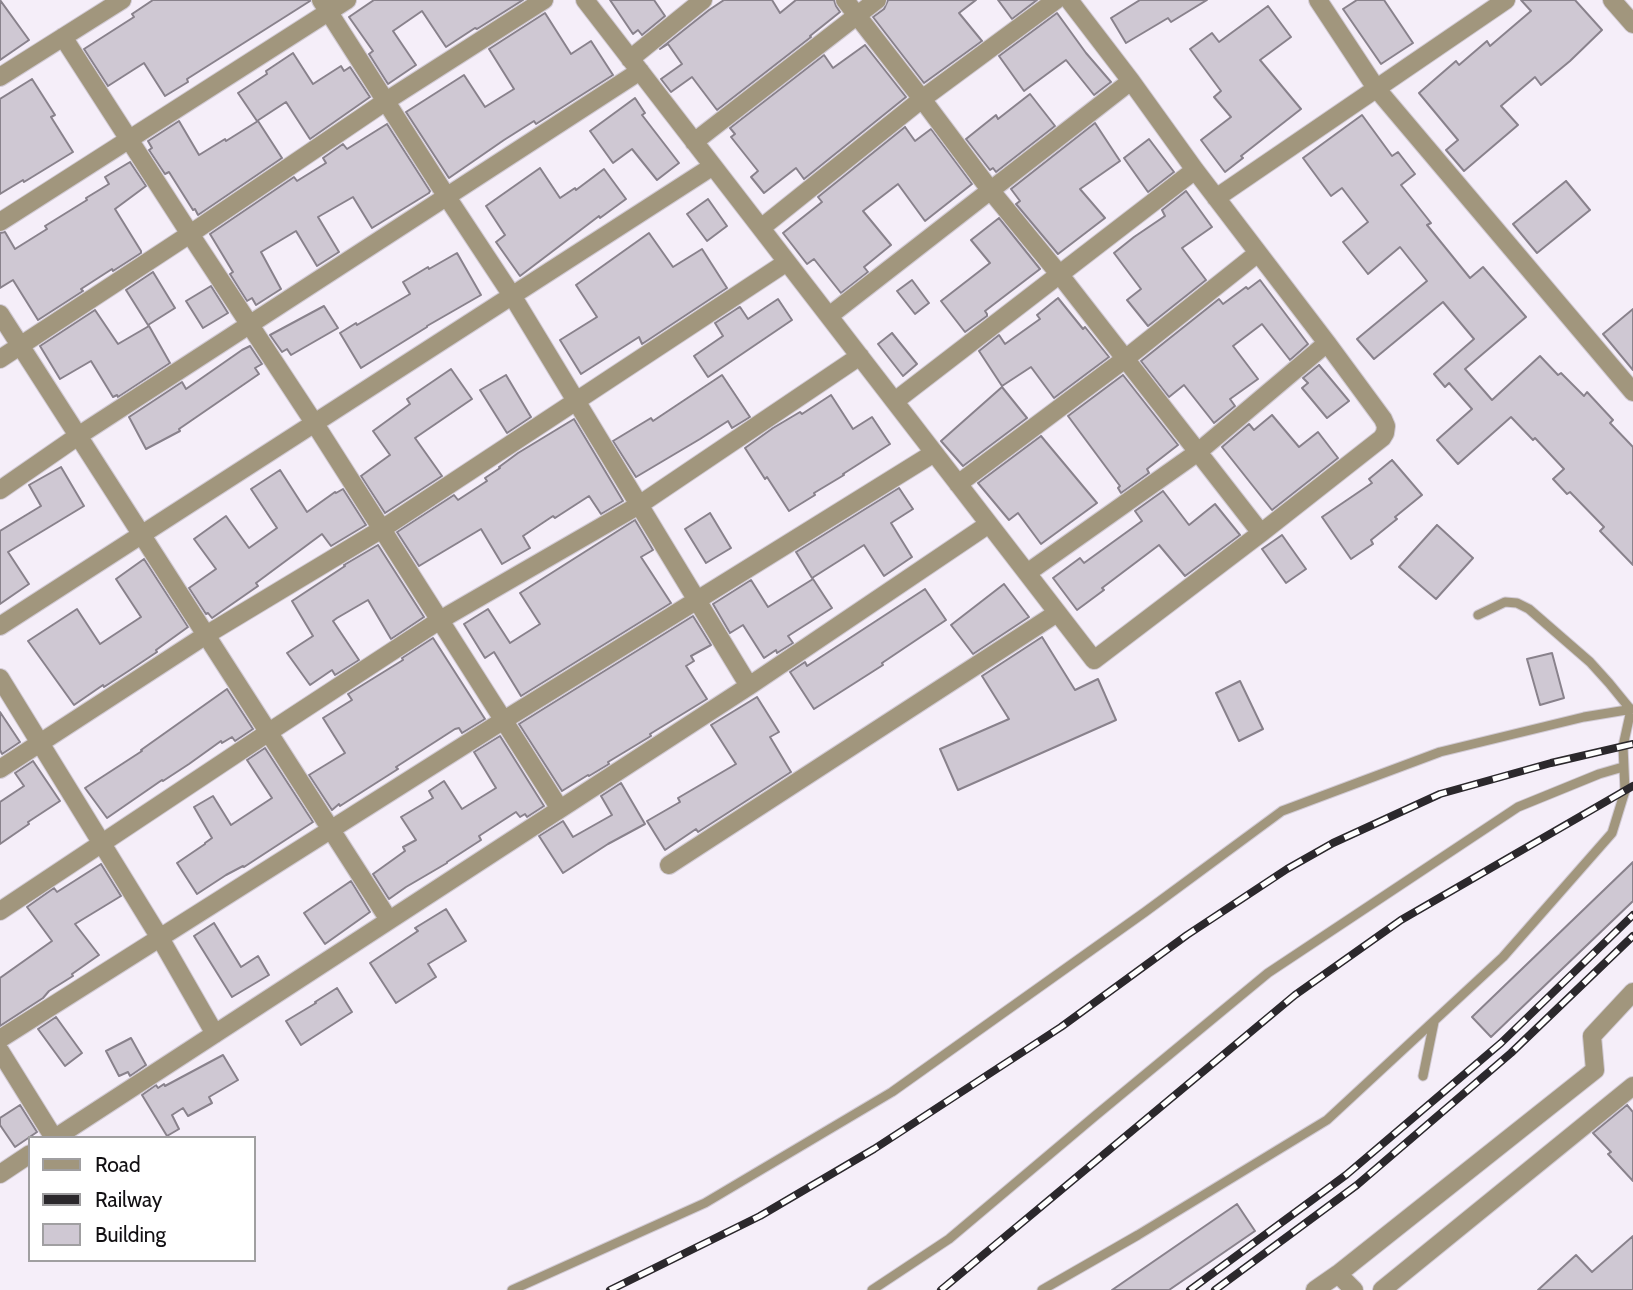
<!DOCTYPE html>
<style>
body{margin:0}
#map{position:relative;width:1633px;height:1290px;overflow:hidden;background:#f5eef9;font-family:Cabin,sans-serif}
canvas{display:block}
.legend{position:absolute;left:28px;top:1136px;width:228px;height:126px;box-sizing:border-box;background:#fff;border:2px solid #a09fa1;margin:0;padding:9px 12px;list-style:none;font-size:21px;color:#121013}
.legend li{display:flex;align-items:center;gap:14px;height:35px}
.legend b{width:35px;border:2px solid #a09fa1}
</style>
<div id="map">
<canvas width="1633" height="1290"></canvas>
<ul class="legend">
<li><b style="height:9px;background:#a1967d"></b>Road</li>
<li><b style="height:9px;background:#2b282c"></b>Railway</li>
<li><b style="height:19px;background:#cfc8d3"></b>Building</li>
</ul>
</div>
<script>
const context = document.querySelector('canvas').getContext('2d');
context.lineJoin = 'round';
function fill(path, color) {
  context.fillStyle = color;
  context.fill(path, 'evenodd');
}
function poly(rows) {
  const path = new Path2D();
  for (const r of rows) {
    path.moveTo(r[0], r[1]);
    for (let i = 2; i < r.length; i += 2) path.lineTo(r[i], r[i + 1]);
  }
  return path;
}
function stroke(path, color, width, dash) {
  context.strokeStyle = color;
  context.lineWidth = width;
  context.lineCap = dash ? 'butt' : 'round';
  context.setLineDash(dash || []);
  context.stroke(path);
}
const building = poly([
 [0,0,29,40,0,60,0,0],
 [153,0,310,0,310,1,187,79,188,82,165,96,144,63,108,86,84,49,134,17,132,14,153,0],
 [374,0,523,0,477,29,475,28,446,47,422,11,393,31,416,65,388,84,369,54,373,51,349,17,374,0],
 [610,0,654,0,665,16,642,35,638,30,633,34,610,0],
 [724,0,772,0,780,13,796,0,834,0,836,6,840,12,810,36,811,37,717,110,692,77,671,92,661,79,682,64,668,44,660,49,709,10,724,0],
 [888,0,976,0,959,13,982,41,924,83,873,17,884,9,888,0],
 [998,0,1037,0,1012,19,998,0],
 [1140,0,1207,0,1171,22,1168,18,1126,43,1111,18,1140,0],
 [1357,0,1384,0,1413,43,1381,64,1343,9,1357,0],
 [1521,0,1575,0,1602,30,1570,61,1541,85,1535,77,1501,106,1518,125,1464,171,1446,150,1458,140,1419,93,1456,61,1459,65,1487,41,1490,46,1531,11,1521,0],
 [1268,6,1291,37,1260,60,1301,109,1241,156,1243,158,1225,172,1201,140,1231,117,1214,97,1221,91,1190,49,1212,33,1219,42,1268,6],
 [545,13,571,54,591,41,613,75,536,124,534,121,504,140,449,178,406,112,464,75,485,107,514,89,489,49,545,13],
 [1057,13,1086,53,1111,82,1094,95,1066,60,1024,91,999,56,1057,13],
 [865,45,906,97,804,179,796,168,764,193,751,177,758,171,731,137,735,134,730,128,824,55,833,68,865,45],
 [293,53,313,84,341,66,344,71,350,67,370,97,310,139,286,102,257,121,238,93,267,74,266,71,293,53],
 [32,79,55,115,51,117,73,152,24,182,23,180,0,194,0,99,32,79],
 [1030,94,1055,126,996,172,993,168,990,170,966,139,996,115,998,119,1030,94],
 [635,98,645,113,642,115,679,163,657,180,632,149,613,163,590,131,635,98],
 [1362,115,1392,156,1398,152,1415,174,1401,185,1431,223,1427,225,1470,278,1483,267,1526,317,1465,369,1492,400,1540,356,1558,375,1561,373,1584,396,1587,392,1613,420,1610,423,1633,447,1633,565,1600,531,1604,527,1570,492,1567,494,1553,479,1564,469,1535,438,1533,440,1511,417,1458,464,1437,440,1472,409,1449,383,1445,387,1434,374,1474,339,1443,302,1374,359,1357,339,1427,281,1400,247,1368,274,1343,242,1368,222,1342,188,1331,196,1303,158,1362,115],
 [179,121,199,155,225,139,226,141,258,121,282,158,198,215,195,209,193,210,169,172,165,174,149,150,152,148,148,141,179,121],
 [1095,123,1120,161,1080,189,1105,218,1058,254,1016,204,1020,201,1011,189,1095,123],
 [387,124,430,191,429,193,372,228,353,197,318,217,339,252,317,266,296,231,261,252,281,289,256,305,252,298,247,301,230,274,233,272,210,234,294,177,297,181,326,163,323,158,343,144,347,149,387,124],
 [905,127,915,141,931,129,972,184,925,221,898,184,863,211,891,245,864,267,868,272,841,293,814,259,807,264,783,233,822,202,818,197,905,127],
 [1149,139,1174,172,1148,192,1124,158,1149,139],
 [130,162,146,186,115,209,141,251,141,253,113,271,112,269,81,289,83,291,38,320,13,280,0,288,0,233,5,232,15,249,47,229,45,226,87,200,86,198,109,184,105,177,130,162],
 [540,168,560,198,575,188,576,190,604,169,626,199,600,218,599,216,520,276,496,242,505,235,486,206,540,168],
 [1566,181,1590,210,1537,253,1513,224,1566,181],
 [1186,191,1212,227,1182,248,1206,280,1148,326,1127,300,1141,289,1114,253,1134,237,1165,216,1162,210,1186,191],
 [708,199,727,226,707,241,687,214,708,199],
 [999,218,1040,269,985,311,987,314,987,316,965,332,941,301,990,263,971,240,999,218],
 [649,233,673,267,702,249,727,288,642,344,639,337,581,374,560,340,597,317,576,285,649,233],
 [457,253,481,295,427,326,427,327,361,368,340,333,356,323,357,325,410,294,403,282,428,267,429,269,457,253],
 [153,272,175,308,148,325,126,290,153,272],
 [912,280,929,303,915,314,897,291,912,280],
 [1260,280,1308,344,1290,360,1262,324,1233,346,1258,379,1230,399,1235,406,1214,423,1184,385,1169,397,1141,361,1219,299,1223,304,1246,287,1248,289,1260,280],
 [211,286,228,313,203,328,186,301,211,286],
 [1058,298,1083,329,1085,327,1109,357,1054,398,1031,367,1002,386,979,351,999,335,1005,344,1040,319,1037,315,1058,298],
 [778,299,792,320,708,377,694,356,723,336,715,323,738,308,740,307,748,319,778,299],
 [324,306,338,328,291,355,287,349,282,352,270,335,324,306],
 [1633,309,1633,370,1603,334,1633,309],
 [95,310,118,344,149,326,170,363,118,397,117,395,113,397,91,361,60,379,40,346,95,310],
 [892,333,917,364,903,376,878,344,892,333],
 [250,346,262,364,255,368,259,374,179,429,180,431,146,449,129,417,182,382,186,389,242,350,250,346],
 [1319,365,1349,401,1327,418,1302,388,1308,383,1303,378,1319,365],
 [451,369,472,399,415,438,442,476,385,513,361,476,390,455,373,431,410,404,407,399,451,369],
 [506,375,531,417,507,433,480,390,506,375],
 [722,375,750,417,732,428,728,421,700,439,636,477,613,441,651,418,653,421,722,375],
 [1123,375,1178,445,1147,469,1149,473,1121,493,1118,488,1120,486,1068,416,1123,375],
 [1002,387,1027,418,963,466,941,441,1002,387],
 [831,395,853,429,872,417,890,444,843,474,844,475,814,493,815,495,789,511,767,477,765,479,745,448,773,428,800,412,802,414,831,395],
 [1272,415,1299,447,1318,432,1338,458,1272,510,1222,447,1249,424,1254,430,1272,415],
 [574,419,623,501,601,514,589,496,555,518,553,516,523,536,530,548,502,564,481,529,419,566,397,532,454,495,458,500,487,481,485,478,500,468,499,467,518,453,574,419],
 [1041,436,1097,503,1041,544,1018,513,1009,520,978,483,1041,436],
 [1392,460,1422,495,1395,517,1397,519,1371,540,1373,544,1351,559,1322,517,1372,483,1369,479,1392,460],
 [61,467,84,506,8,552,29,584,0,604,0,531,41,506,29,485,61,467],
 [280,470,307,512,335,492,336,493,343,489,366,525,331,546,322,534,256,583,258,586,212,618,208,613,206,614,189,588,216,569,194,539,226,516,249,548,277,528,251,489,280,470],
 [899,488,913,509,891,523,912,557,884,576,864,545,812,578,796,552,899,488],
 [1163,491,1189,525,1215,504,1240,535,1185,576,1159,545,1102,588,1104,590,1077,610,1053,578,1080,558,1084,563,1142,521,1135,511,1163,491],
 [710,513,731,548,706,563,685,529,710,513],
 [635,520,653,550,641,557,671,603,521,696,494,652,485,658,464,624,488,609,510,643,540,624,520,593,635,520],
 [1437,525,1473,558,1436,599,1399,567,1437,525],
 [1282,535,1306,569,1286,583,1262,549,1282,535],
 [378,545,424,617,391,639,368,600,337,618,333,621,359,660,335,675,332,670,310,685,287,653,313,636,292,601,345,566,344,565,378,545],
 [144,559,188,627,156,650,157,652,130,670,104,687,103,685,74,705,28,641,77,609,100,644,141,617,116,579,144,559],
 [813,579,832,608,788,636,793,643,777,653,776,650,764,658,743,625,730,633,713,604,751,580,768,607,813,579],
 [1004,584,1029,617,973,654,951,625,1004,584],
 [925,589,946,620,882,663,883,665,814,709,790,672,805,662,807,666,925,589],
 [693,616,711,645,691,656,694,661,686,666,707,699,650,734,651,736,608,762,609,764,589,776,588,775,562,791,519,724,693,616],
 [1042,637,1075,690,1098,679,1116,720,958,790,940,749,1009,719,982,676,1042,637],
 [433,638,485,719,462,733,459,728,455,729,396,767,398,769,365,790,340,806,339,804,332,810,309,775,345,753,323,718,352,700,348,694,403,660,402,658,433,638],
 [1552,653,1564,698,1540,705,1527,659,1552,653],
 [1240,681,1263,729,1239,741,1216,693,1240,681],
 [227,689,253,729,235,741,232,737,222,743,221,741,189,764,163,781,162,780,107,818,85,788,142,751,141,750,227,689],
 [757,697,779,732,770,737,791,772,698,832,696,829,665,850,647,821,680,802,678,798,736,764,711,725,757,697],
 [0,712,20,742,2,754,0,750,0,712],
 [500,736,544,806,527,817,525,814,520,817,516,812,479,836,481,840,447,862,447,863,406,887,389,899,373,874,405,851,403,847,416,840,401,817,433,798,429,791,444,781,462,809,496,788,474,752,500,736],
 [265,748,313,822,244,867,243,866,226,875,197,894,177,863,205,844,205,843,212,838,194,807,213,796,231,825,272,798,247,760,265,748],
 [33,761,60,801,28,822,29,824,0,844,0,802,24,786,15,773,33,761],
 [621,783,645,824,608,844,563,873,539,836,563,821,573,837,612,815,601,796,621,783],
 [1633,862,1633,901,1491,1037,1472,1017,1633,862],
 [101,864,121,896,75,924,99,955,72,974,73,976,49,991,43,998,0,1026,0,978,52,941,27,907,54,888,57,892,101,864],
 [351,881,370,912,325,944,304,913,351,881],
 [446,909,466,941,428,964,436,977,396,1003,370,963,418,931,415,928,446,909],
 [214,923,241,967,258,956,269,975,232,997,194,936,214,923],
 [337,988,352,1012,301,1045,286,1021,316,1003,315,1002,337,988],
 [56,1017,82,1053,65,1066,38,1029,56,1017],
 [131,1038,146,1065,130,1076,128,1072,119,1076,106,1051,131,1038],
 [223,1055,238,1080,209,1097,212,1103,188,1116,183,1108,172,1115,179,1129,167,1136,142,1095,156,1085,158,1088,164,1084,165,1086,223,1055],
 [20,1105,37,1132,15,1147,0,1125,0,1118,20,1105],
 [1627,1105,1633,1112,1633,1181,1608,1154,1611,1152,1593,1133,1627,1105],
 [1237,1204,1255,1231,1169,1290,1112,1290,1237,1204],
 [1633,1236,1633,1290,1538,1290,1576,1255,1592,1272,1633,1236]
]);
const service = poly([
 [1423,1076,1434,1022],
 [512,1290,705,1203,892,1092,1145,912,1282,811,1440,752,1584,717,1633,709],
 [872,1290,949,1239,1095,1116,1268,973,1518,807,1599,774,1623,767],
 [1042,1290,1138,1235,1327,1120,1503,957,1612,833,1625,791,1623,746,1631,710,1609,683,1590,662,1529,609,1517,603,1505,602,1478,615]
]);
const minor = poly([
 [321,0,447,197,513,297,749,686],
 [585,0,1094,660,1261,533,1382,438,1385,433,1386,426,1383,419,1327,343,1195,170,1131,81,1069,0],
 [845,0,922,99,991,191,1060,275,1261,533],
 [1318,0,1376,88,1633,392],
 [1612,0,1633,24],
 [63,37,190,234,315,424,560,809],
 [630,59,703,0],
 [0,77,122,0],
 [694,142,877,0],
 [1216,198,1506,0],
 [0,222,347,0],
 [761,228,922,99,1056,0],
 [0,314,389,920],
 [829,316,1131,81],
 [0,359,190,234,386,101,544,0],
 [895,401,1195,170],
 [958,484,1125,359,1258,253],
 [0,490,78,436,640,71],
 [1027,573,1198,452,1327,343],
 [0,626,713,166],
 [0,678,160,938,215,1034],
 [0,769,206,635,382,529,787,262],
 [669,865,1057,613],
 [0,911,269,732,440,620,639,505,860,356],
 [0,1039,504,720,934,453],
 [0,1051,54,1138],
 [55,1138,749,686,989,524],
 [0,1174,30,1154],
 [1338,1274,1354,1290],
 [1315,1290,1338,1274,1595,1070,1592,1036,1633,992],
 [1382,1290,1633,1086]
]);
const rail = poly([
 [610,1290,760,1216,874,1149,1061,1027,1187,935,1287,869,1333,843,1440,794,1551,763,1633,744],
 [941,1290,1295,995,1401,920,1633,786],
 [1190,1290,1346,1175,1501,1043,1633,915],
 [1215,1290,1357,1185,1511,1053,1633,936]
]);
fill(building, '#cfc8d3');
stroke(building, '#89828c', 2);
stroke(service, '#d1cad4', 11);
stroke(minor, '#d1cad4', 20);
stroke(service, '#a1967d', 9);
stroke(minor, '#a1967d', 18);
stroke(rail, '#2b282c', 8);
stroke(rail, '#fff', 5, [16]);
</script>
